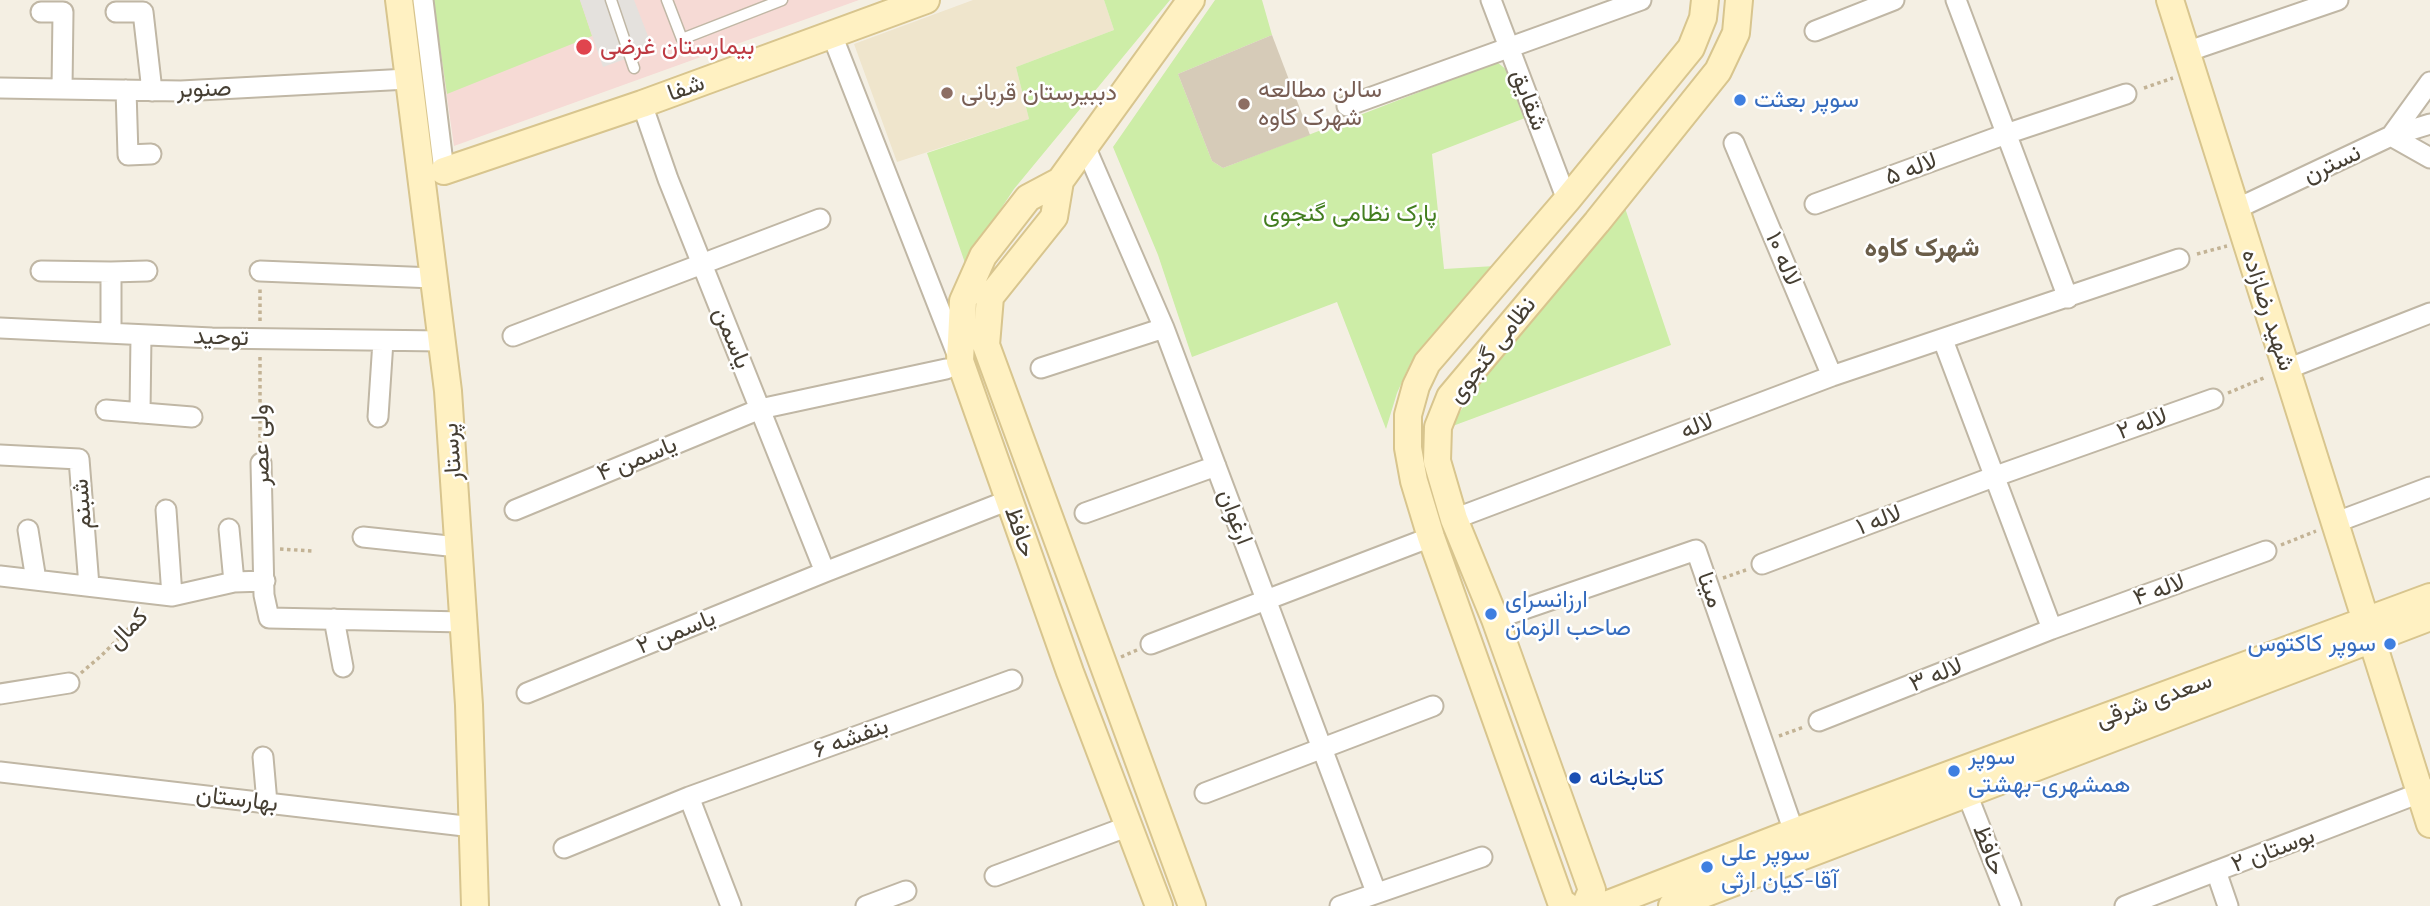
<!DOCTYPE html>
<meta charset="utf-8">
<style>
body{margin:0}
canvas{display:block;background:#f4efe3}
</style>
<canvas width="2430" height="906"></canvas>
<script>
const context = document.querySelector('canvas').getContext('2d');
context.lineJoin = 'round';
function fill(path, color) {
  context.fillStyle = color;
  context.fill(path, 'evenodd');
}
function poly(rows) {
  const path = new Path2D();
  for (const r of rows) {
    path.moveTo(r[0], r[1]);
    for (let i = 2; i < r.length; i += 2) path.lineTo(r[i], r[i + 1]);
  }
  return path;
}
function stroke(path, color, width, dash) {
  context.strokeStyle = color;
  context.lineWidth = width;
  context.lineCap = dash ? 'butt' : 'round';
  context.setLineDash(dash || []);
  context.stroke(path);
}
function label(font, color, halo, rows, align = 'center') {
  context.font = font + ' Raleway,Vazirmatn,sans-serif';
  context.lineWidth = 5;
  context.setLineDash([]);
  context.textBaseline = 'middle';
  context.strokeStyle = halo;
  context.fillStyle = color;
  for (const [text, x, y, turn = 0] of rows) {
    context.save();
    context.translate(x, y);
    context.rotate((+turn || 0) * Math.PI / 180);
    context.textAlign = isNaN(turn) ? turn : align;
    if (halo) context.strokeText(text, 0, 0);
    context.fillText(text, 0, 0);
    context.restore();
  }
}
const education = poly([
 [973,0,1104,0,1114,30,1016,67,1029,119,897,162,854,44]
]);
const medical = poly([
 [433,0,859,0,454,146]
]);
const green = poly([
 [433,0,580,0,592,36,447,94],
 [1104,0,1170,0,1014,189,965,263,927,153,1029,119,1016,67,1114,30],
 [1215,0,1262,0,1272,35,1178,74,1212,161,1223,168,1497,62,1508,71,1525,118,1432,154,1444,269,1495,266,1462,300,1411,362,1397,393,1386,429,1337,302,1192,357,1158,255,1113,147],
 [1623,202,1671,345,1450,427,1483,377]
]);
const parking = poly([
 [580,0,634,0,653,49,603,67]
]);
const building = poly([
 [1272,35,1310,135,1223,168,1212,161,1178,74]
]);
const path = poly([
 [2144,88,2173,78],
 [2197,254,2227,246],
 [260,321,260,287],
 [260,357,260,447],
 [2228,393,2266,377],
 [2281,545,2316,531],
 [280,549,312,551],
 [1723,578,1746,570],
 [1121,657,1137,650],
 [81,673,102,655,146,611],
 [1779,736,1804,727]
]);
const lane = poly([
 [611,0,634,68],
 [667,0,682,39,782,0]
]);
const street = poly([
 [423,0,444,171],
 [1491,0,1567,200],
 [1956,0,2068,298],
 [41,12,63,12,62,89],
 [116,12,143,12,152,91],
 [1815,31,1894,0],
 [832,35,957,354],
 [2186,52,2338,0],
 [2430,82,2391,136,2430,158],
 [0,88,181,91,408,79],
 [126,90,128,155,151,154],
 [642,104,668,179,825,572],
 [1347,106,1641,0],
 [1734,143,1832,376],
 [1085,146,1164,328,1376,892],
 [1815,204,2006,134,2126,94],
 [2236,209,2391,136,2430,124],
 [41,271,111,272],
 [260,271,434,278],
 [0,328,212,338,442,341],
 [111,333,111,272,147,271],
 [513,336,820,219],
 [1943,340,2052,629],
 [1041,368,1164,328],
 [2287,369,2430,313],
 [106,410,192,417],
 [140,413,141,335],
 [378,417,383,341],
 [0,455,79,459,89,586],
 [261,463,264,595,269,618,464,622],
 [166,510,172,596],
 [515,510,760,409,946,369],
 [1085,513,1216,466],
 [1454,519,1832,376,2179,259],
 [2334,523,2430,487],
 [229,529,234,582],
 [28,530,36,580],
 [363,537,458,547],
 [1762,564,1996,476,2213,399],
 [0,576,172,596,234,582,265,581],
 [334,619,343,667],
 [1495,619,1696,550,1794,832],
 [1151,644,1431,537],
 [527,693,825,572,1009,500],
 [0,694,69,683],
 [1819,721,2052,629,2266,551],
 [263,757,267,803],
 [0,772,473,827],
 [1205,793,1433,706],
 [1967,794,2011,906],
 [689,797,731,906],
 [564,848,689,797,1012,680],
 [2216,871,2228,906],
 [995,876,1129,826],
 [866,906,906,891],
 [1340,906,1482,857],
 [2125,906,2430,789]
]);
const secondary = poly([
 [399,0,448,391,469,705,475,906],
 [2170,0,2430,824],
 [444,171,642,104,926,0],
 [1060,181,1054,217,990,297,986,345,1192,906],
 [1159,906,1070,672,960,361,963,301,983,256,1028,198,1060,181,1191,0],
 [1567,906,1561,902,1431,537,1414,481,1408,448,1408,415,1416,386,1427,363,1567,200,1691,48,1703,18,1705,0],
 [1585,906,1592,890,1495,619,1454,519,1437,461,1438,427,1450,397,1597,222,1718,71,1736,33,1739,0],
 [1603,906,1794,832,2430,597],
 [1672,906,2430,617]
]);
const markers = [
 [584,47,9,"#e0444e"],
 [947,93,7,"#8d6e63"],
 [1740,100,7,"#3f7fe0"],
 [1244,104,7,"#8d6e63"],
 [1491,614,7,"#3f7fe0"],
 [2390,644,7,"#3f7fe0"],
 [1954,771,7,"#3f7fe0"],
 [1575,778,7,"#1a4fb4"],
 [1707,867,7,"#3f7fe0"]
];
const healthNames = [
 ["بیمارستان غرضی",600,47]
];
const streetNames = [
 ["شفا",686,88,-20],
 ["صنوبر",204,89,-2],
 ["شقایق",1529,100,69],
 ["نسترن",2332,164,-25],
 ["لاله ۵",1911,169,-20],
 ["لاله ۱۰",1783,259,67],
 ["شهید رضازاده",2268,310,72],
 ["توحید",221,337,2],
 ["یاسمن",732,338,68],
 ["نظامی گنجوی",1492,350,-52],
 ["لاله ۲",2142,424,-20],
 ["لاله",1697,426,-21],
 ["ولی عصر",261,445,-91],
 ["پرستار",452,452,-94],
 ["یاسمن ۴",637,459,-22],
 ["شبنم",82,504,-94],
 ["ارغوان",1235,517,69],
 ["لاله ۱",1879,520,-21],
 ["حافظ",1020,532,71],
 ["مینا",1710,590,70],
 ["لاله ۴",2159,590,-20],
 ["کمال",128,629,-45],
 ["یاسمن ۲",676,632,-22],
 ["لاله ۳",1936,675,-22],
 ["سعدی شرقی",2154,700,-20],
 ["بنفشه ۶",851,738,-20],
 ["بهارستان",237,799,7],
 ["حافظ",1989,850,69],
 ["بوستان ۲",2273,850,-21]
];
const educationNames = [
 ["سالن مطالعه",1258,90],
 ["شهرک کاوه",1258,118],
 ["دببیرستان قربانی",961,93]
];
const shopNames = [
 ["سوپر بعثت",1754,100],
 ["ارزانسرای",1505,600],
 ["صاحب الزمان",1505,628],
 ["سوپر کاکتوس",2376,644,"right"],
 ["سوپر",1968,757],
 ["همشهری-بهشتی",1968,785],
 ["سوپر علی",1721,853],
 ["آقا-کیان ارثی",1721,881]
];
const parkNames = [
 ["پارک نظامی گنجوی",1350,214]
];
const transitNames = [
 ["کتابخانه",1589,778]
];
const neighbourhoodNames = [
 ["شهرک کاوه",1922,248]
];
fill(education, '#efe5cc');
fill(medical, '#f6dad5');
fill(green, '#cdeda7');
fill(parking, '#e4e1dd');
fill(building, '#d6cbb8');
stroke(lane, '#c0b7a5', 13);
stroke(street, '#c0b7a5', 23);
stroke(secondary, '#d8c58e', 30);
stroke(path, '#c3b395', 3.5, [3.5, 3.5]);
stroke(lane, '#fff', 10);
stroke(street, '#fff', 19);
stroke(secondary, '#fff1c2', 26);
for (const [x, y, r, color] of markers) {
  const dot = new Path2D();
  dot.arc(x, y, r, 0, 2 * Math.PI);
  context.fillStyle = color;
  context.fill(dot);
  stroke(dot, '#fff', 2.5);
}
label('24px', '#be3a42', '#fff', healthNames, 'left');
label('24px', '#463f33', '#fff', streetNames);
label('24px', '#785e54', '#fff', educationNames, 'left');
label('24px', '#366cbe', '#fff', shopNames, 'left');
label('24px', '#437e20', '#fff', parkNames);
label('24px', '#164399', '#fff', transitNames, 'left');
label('bold 26px', '#6a5d49', '#fff', neighbourhoodNames);
</script>
